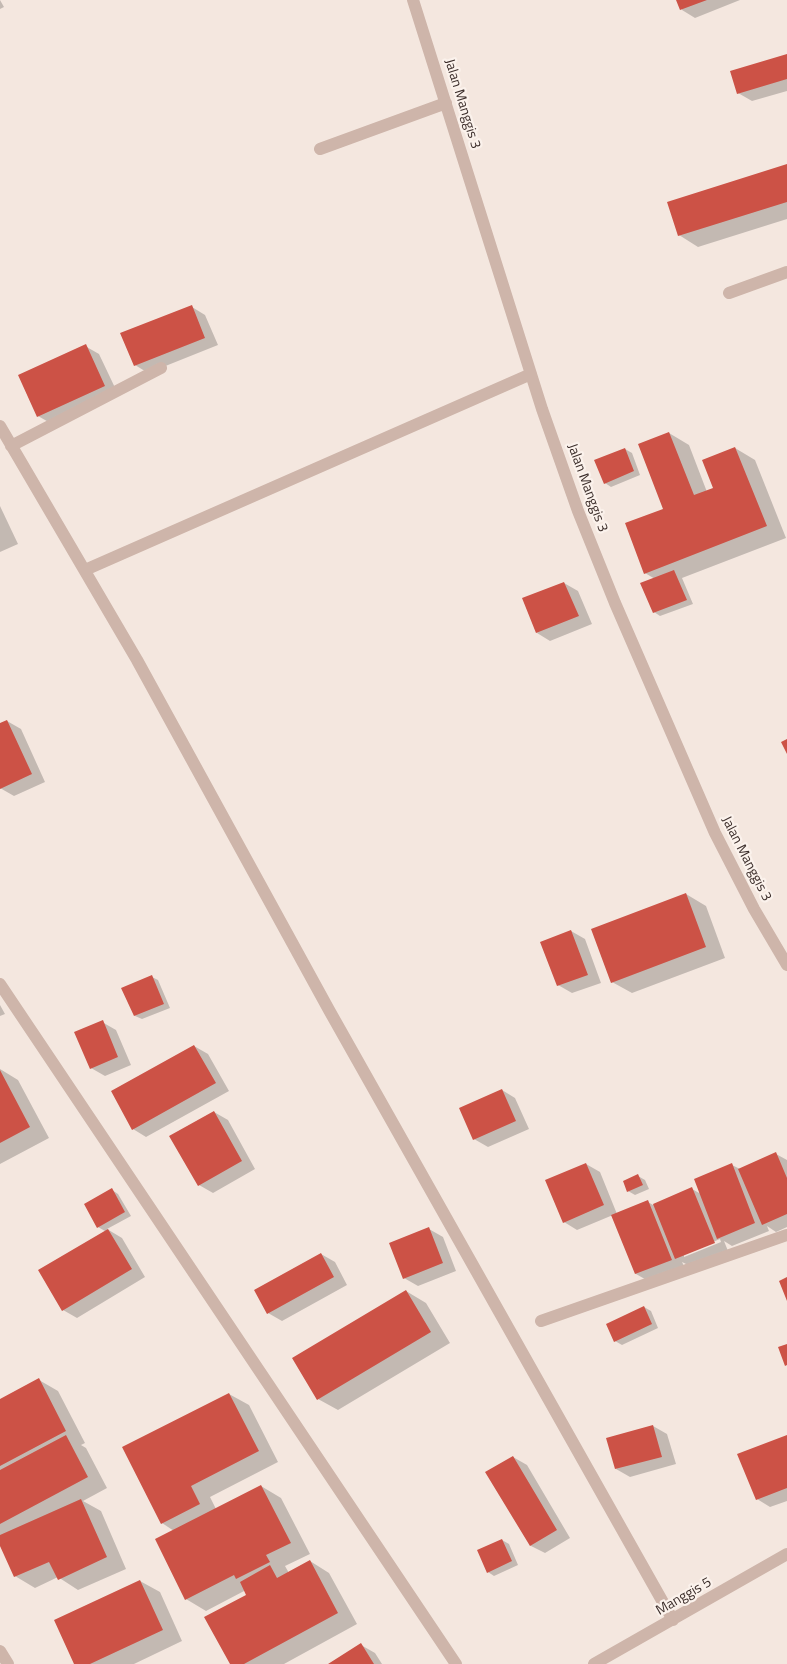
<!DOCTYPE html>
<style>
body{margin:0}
canvas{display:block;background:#f4e7df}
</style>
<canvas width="787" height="1664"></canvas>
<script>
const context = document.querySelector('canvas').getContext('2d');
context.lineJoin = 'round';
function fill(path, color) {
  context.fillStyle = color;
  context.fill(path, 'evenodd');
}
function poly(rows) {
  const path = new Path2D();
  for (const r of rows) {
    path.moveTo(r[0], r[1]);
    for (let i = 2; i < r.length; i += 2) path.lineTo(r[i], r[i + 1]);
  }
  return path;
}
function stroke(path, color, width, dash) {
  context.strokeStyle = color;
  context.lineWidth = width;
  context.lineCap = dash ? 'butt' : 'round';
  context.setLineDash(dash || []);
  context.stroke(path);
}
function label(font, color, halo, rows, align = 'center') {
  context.font = font + ' "Titillium Web",sans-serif';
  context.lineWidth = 4.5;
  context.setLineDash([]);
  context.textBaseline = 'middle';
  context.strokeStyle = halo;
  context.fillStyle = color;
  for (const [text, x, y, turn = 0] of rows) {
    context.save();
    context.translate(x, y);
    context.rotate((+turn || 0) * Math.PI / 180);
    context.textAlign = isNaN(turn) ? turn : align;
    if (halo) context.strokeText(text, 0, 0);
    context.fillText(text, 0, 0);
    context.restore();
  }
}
const shadow = poly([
 [0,0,4,7,0,9],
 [678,0,740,0,695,18,682,10],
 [787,55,787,91,752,101,738,93],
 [787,165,787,219,698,247,679,235],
 [192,307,205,315,218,345,148,373,135,365],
 [85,346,99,354,118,394,52,424,38,416],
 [669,433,689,445,707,492,715,488,735,448,755,460,786,538,682,578,693,604,660,616,654,612,655,579,645,573,664,509],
 [625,449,632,453,640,475,611,487,605,483],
 [0,506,18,544,0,552],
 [564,583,578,591,592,624,550,641,537,633],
 [7,721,21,729,45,782,14,796,0,788,0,725],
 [686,894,706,906,725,958,632,993,612,982],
 [571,931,585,939,601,983,572,993,558,985],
 [152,977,158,980,170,1008,142,1019,135,1016],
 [0,1005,5,1014,0,1016],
 [102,1022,116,1030,131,1065,105,1076,91,1068],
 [194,1046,208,1054,229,1091,146,1137,133,1129],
 [0,1069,18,1080,49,1138,0,1164],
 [502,1090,515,1098,529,1129,488,1147,474,1139],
 [214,1112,228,1120,255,1169,213,1193,199,1185],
 [776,1154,787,1160,787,1227,776,1232,767,1226,769,1231,732,1246,724,1241,728,1251,690,1266,682,1262,685,1268,650,1282,636,1274,613,1215,577,1230,564,1222,586,1164,600,1172,617,1214,648,1202,653,1205,692,1189,701,1194,732,1165,740,1169],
 [720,1239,721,1242,684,1257,684,1254],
 [638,1176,645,1180,649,1189,635,1195,628,1191],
 [112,1190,118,1194,131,1216,107,1229,122,1238,145,1277,77,1318,63,1310,105,1231,98,1227],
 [429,1229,443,1237,456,1271,418,1286,404,1278],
 [321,1254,335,1262,347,1285,282,1321,268,1313],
 [406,1291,426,1303,450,1343,338,1410,318,1399],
 [644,1307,651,1311,658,1328,622,1345,615,1341],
 [39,1380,58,1391,85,1443,81,1445,86,1448,107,1488,83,1501,101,1511,126,1569,78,1590,58,1577,35,1588,15,1576,0,1545,0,1400],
 [229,1394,249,1405,278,1462,210,1497,216,1509,261,1486,281,1498,310,1554,285,1566,289,1573,310,1561,329,1573,357,1624,284,1664,231,1664,248,1595,246,1590,206,1611,186,1599,174,1531,162,1523],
 [653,1426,667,1434,676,1464,630,1477,616,1469],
 [787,1436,787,1501,770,1507,757,1499],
 [513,1457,527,1465,570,1538,545,1553,531,1546,487,1473],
 [502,1540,509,1544,518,1565,494,1576,488,1572],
 [140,1581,160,1592,182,1641,134,1664,75,1664],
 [361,1645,375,1653,382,1664,331,1664]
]);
const building = poly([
 [676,0,707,0,680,10],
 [787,54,787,79,737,94,730,71],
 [787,164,787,202,678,236,667,202],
 [192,305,205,338,134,366,120,333],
 [86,344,105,386,37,417,18,375],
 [669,432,694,495,713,488,702,460,735,447,767,526,644,574,625,523,663,509,638,444],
 [625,448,634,471,604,484,594,460],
 [674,570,687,600,653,613,640,583],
 [564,582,579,616,536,633,522,598],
 [7,720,32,774,0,789,0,723],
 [787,739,787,754,781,742],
 [686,893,706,947,611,983,591,929],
 [571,930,588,975,557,986,540,942],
 [152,975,164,1004,134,1016,121,988],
 [103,1020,118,1057,90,1069,74,1032],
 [194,1045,216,1083,132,1130,111,1091],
 [0,1070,30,1127,0,1143],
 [502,1089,516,1121,473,1140,459,1108],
 [214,1111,242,1161,198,1186,169,1136],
 [776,1152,787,1178,787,1214,762,1225,738,1169],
 [586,1163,604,1205,563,1223,545,1180],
 [732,1163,755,1223,717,1239,694,1179],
 [638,1174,643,1185,627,1192,623,1181],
 [692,1187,715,1243,675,1259,653,1204],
 [112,1188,125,1212,97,1228,84,1204],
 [648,1200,672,1260,635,1274,611,1215],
 [429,1227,443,1263,403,1279,389,1243],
 [108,1229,132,1269,62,1311,38,1270],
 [321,1253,334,1277,267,1314,254,1290],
 [787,1277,787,1301,779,1281],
 [406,1290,431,1332,317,1400,292,1358],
 [644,1306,652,1324,614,1342,606,1324],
 [787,1344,787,1365,785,1366,778,1347],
 [39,1378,66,1431,0,1466,0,1399],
 [229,1393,259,1451,191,1486,200,1504,161,1524,122,1447],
 [653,1425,662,1457,615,1469,606,1438],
 [66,1435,88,1477,0,1524,0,1470],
 [787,1435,787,1488,756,1500,737,1454],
 [513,1456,557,1530,530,1546,485,1472],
 [261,1485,291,1543,266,1555,270,1562,236,1579,234,1575,185,1600,155,1539],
 [81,1499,107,1557,58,1580,49,1562,14,1577,0,1546,0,1535],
 [502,1539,512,1561,487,1573,477,1550],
 [310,1560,338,1613,244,1664,230,1664,204,1617,246,1595,240,1582,270,1565,277,1578],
 [140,1580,163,1630,90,1664,74,1664,54,1620],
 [361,1643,374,1664,328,1664]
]);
const minor = poly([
 [413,0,542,409,578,511,615,603,715,833,754,909,787,965],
 [320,149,446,103],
 [729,293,787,272],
 [0,426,137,660,329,1010,673,1620],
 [11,446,161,368],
 [85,570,531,374],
 [0,984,456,1664],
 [541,1321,787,1235],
 [0,1651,8,1664],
 [594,1664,787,1554]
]);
const streetNames = [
 ["Jalan Manggis 3",462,104,73],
 ["Jalan Manggis 3",587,488,70],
 ["Jalan Manggis 3",746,859,63],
 ["Manggis 5",684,1597,-30]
];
fill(shadow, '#0003');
fill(building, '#cc5246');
stroke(minor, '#ceb5aa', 12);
label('14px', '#3b2d2a', '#fbf2ec', streetNames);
</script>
